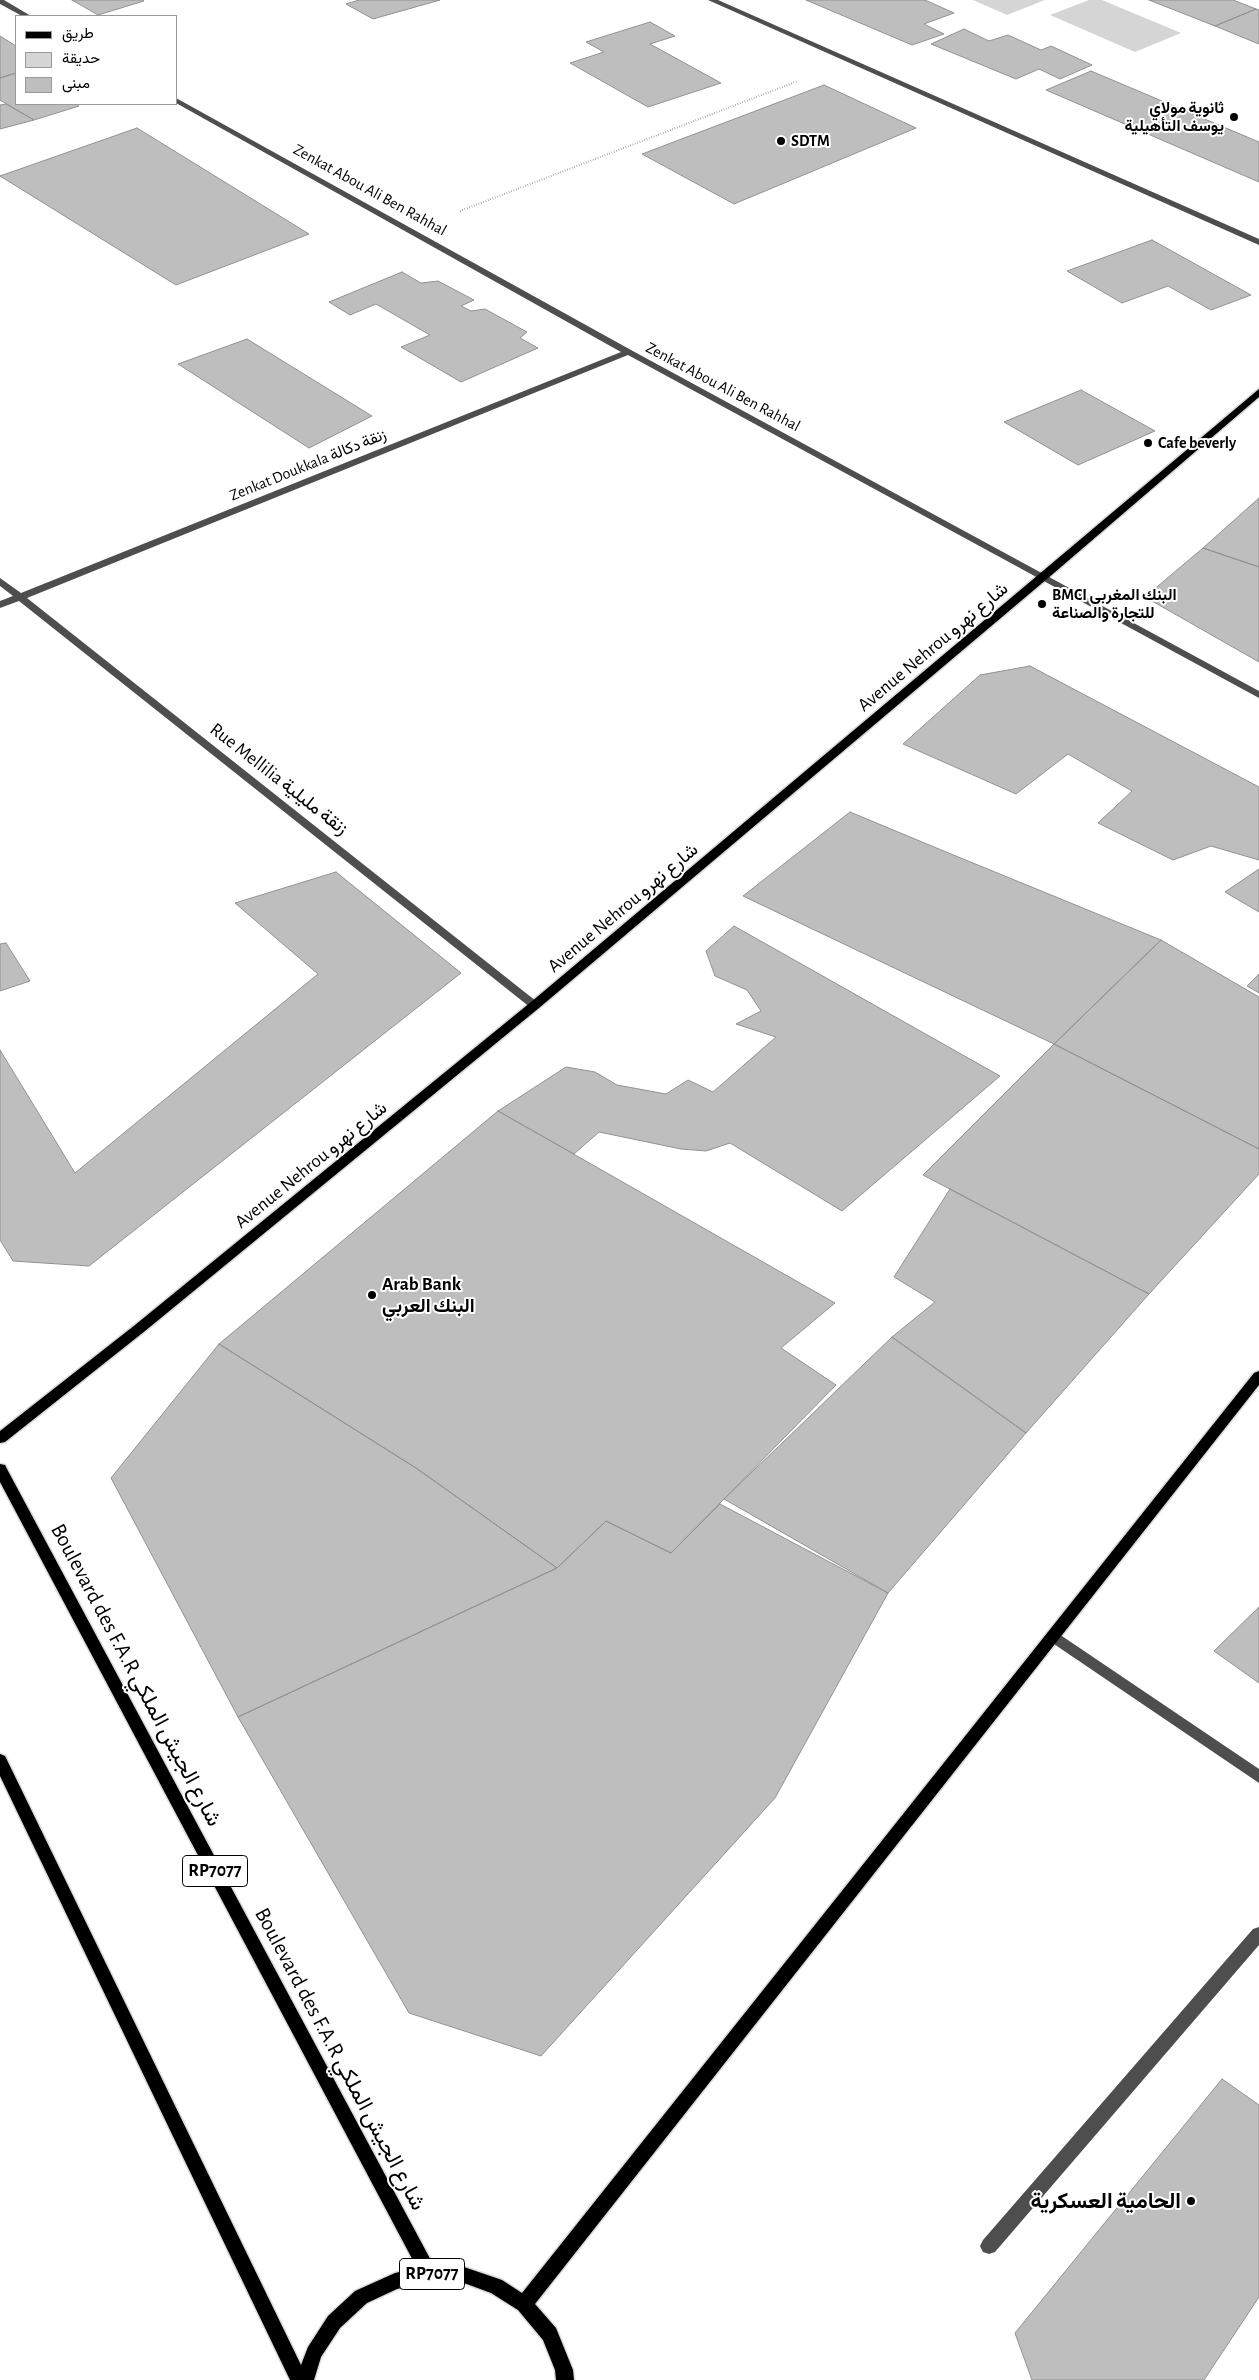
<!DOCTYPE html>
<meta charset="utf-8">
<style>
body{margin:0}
#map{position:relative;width:1259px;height:2380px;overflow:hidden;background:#fff;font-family:"Alegreya Sans",Vazirmatn,sans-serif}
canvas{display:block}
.legend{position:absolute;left:15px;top:15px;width:162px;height:90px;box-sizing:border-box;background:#fff;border:1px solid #999;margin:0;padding:6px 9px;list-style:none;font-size:15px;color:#000}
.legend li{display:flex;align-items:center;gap:10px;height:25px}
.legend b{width:25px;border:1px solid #999}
</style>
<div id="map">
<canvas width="1259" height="2380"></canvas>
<ul class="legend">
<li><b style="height:6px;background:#000"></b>طريق</li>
<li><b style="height:14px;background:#d5d5d5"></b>حديقة</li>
<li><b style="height:14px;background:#bebebe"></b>مبنى</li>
</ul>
</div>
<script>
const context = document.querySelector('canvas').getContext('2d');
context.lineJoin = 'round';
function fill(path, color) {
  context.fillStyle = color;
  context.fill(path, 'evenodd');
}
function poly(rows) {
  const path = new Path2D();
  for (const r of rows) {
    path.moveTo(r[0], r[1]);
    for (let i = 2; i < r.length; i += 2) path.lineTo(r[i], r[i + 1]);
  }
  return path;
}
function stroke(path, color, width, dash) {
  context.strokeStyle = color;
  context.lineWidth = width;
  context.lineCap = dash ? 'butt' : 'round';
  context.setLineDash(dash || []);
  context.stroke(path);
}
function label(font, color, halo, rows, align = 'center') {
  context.font = font + ' "Alegreya Sans",Vazirmatn,sans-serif';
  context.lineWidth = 4;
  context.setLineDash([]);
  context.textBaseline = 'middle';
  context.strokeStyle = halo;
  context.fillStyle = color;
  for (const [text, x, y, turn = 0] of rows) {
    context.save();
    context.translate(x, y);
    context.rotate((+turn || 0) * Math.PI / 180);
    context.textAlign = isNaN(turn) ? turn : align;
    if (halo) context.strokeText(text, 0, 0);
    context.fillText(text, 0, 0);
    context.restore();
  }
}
const green = poly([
 [973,0,1045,0,1007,15],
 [1089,0,1102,0,1181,33,1135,52,1050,15]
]);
const building = poly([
 [72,0,143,0,144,1,98,15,72,0],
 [359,0,440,0,373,19,346,4,359,0],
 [806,0,925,0,954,13,924,24,944,34,912,45,806,0],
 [1149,0,1233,0,1256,9,1215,26,1149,0],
 [1256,9,1259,10,1259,44,1215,26,1256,9],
 [650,22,675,36,650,44,721,83,648,107,570,63,604,52,586,42,650,22],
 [964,29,989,41,1008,35,1041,50,1051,46,1092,65,1060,79,1039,69,1016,79,931,44,964,29],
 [0,36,16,46,16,73,0,78,0,36],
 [1091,71,1259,142,1259,182,1046,90,1091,71],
 [16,73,16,104,76,104,79,106,34,120,0,100,0,78,16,73],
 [824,85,916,128,734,204,642,154,824,85],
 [6,104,34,120,0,129,0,105,6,104],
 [137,128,309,234,176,285,0,176,137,128],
 [1152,240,1251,295,1211,310,1168,286,1122,303,1067,271,1152,240],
 [402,272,421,283,438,281,474,300,461,306,471,311,485,309,527,332,520,338,538,348,461,382,401,347,430,335,376,304,350,315,329,302,402,272],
 [247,339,372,416,309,448,178,364,247,339],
 [1081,390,1155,431,1078,465,1004,422,1081,390],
 [1259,498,1259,567,1203,548,1259,498],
 [1203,548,1259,567,1259,662,1145,597,1203,548],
 [1030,666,1259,787,1259,860,1211,846,1173,860,1098,823,1132,791,1068,754,1016,794,903,744,980,675,1030,666],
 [850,812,951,854,1161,940,1054,1044,743,896,850,812],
 [1259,869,1259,912,1225,892,1259,869],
 [336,872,461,973,89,1266,13,1261,0,1240,0,1050,75,1173,318,974,235,903,336,872],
 [734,926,1000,1076,842,1211,730,1143,706,1151,681,1149,599,1132,574,1154,498,1111,566,1067,595,1072,617,1085,666,1094,688,1080,713,1092,776,1037,736,1024,761,1011,747,990,715,976,706,951,734,926],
 [1161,940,1259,997,1259,1149,1054,1044,1161,940],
 [6,943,30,981,0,991,0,944,6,943],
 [1259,974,1259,993,1247,986,1259,974],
 [1054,1044,1259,1149,1259,1174,1149,1294,923,1175,1054,1044],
 [498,1111,835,1303,781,1348,836,1385,671,1553,606,1521,557,1568,416,1468,219,1344,498,1111],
 [950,1189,1149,1294,1026,1433,892,1337,935,1302,894,1277,950,1189],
 [892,1337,1026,1433,888,1593,724,1499,892,1337],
 [219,1344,416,1468,557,1568,238,1717,111,1478,219,1344],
 [720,1504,888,1593,775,1798,541,2056,409,2013,238,1717,557,1568,606,1521,671,1553,720,1504],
 [1259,1607,1259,1683,1214,1651,1259,1607],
 [1222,2079,1259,2105,1259,2297,1204,2380,1032,2380,1015,2333,1222,2079]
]);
const path = poly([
 [460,211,798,81]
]);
const minor = poly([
 [0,0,4,0,31,16,22,16,0,4,0,0],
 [708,0,718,0,1259,239,1259,245,708,0],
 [176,98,631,350,1259,691,1259,698,628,355,27,598,541,1005,535,1009,531,1008,19,601,0,608,0,601,13,596,0,586,0,578,21,593,621,352,176,103,176,98],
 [1053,1630,1259,1769,1259,1783,1048,1640,1046,1636,1048,1632,1053,1630],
 [1259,1927,1259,1945,995,2252,989,2254,983,2252,980,2246,983,2240,1253,1929,1259,1927]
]);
const major = poly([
 [1259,389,1259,397,1047,579,539,1008,145,1331,5,1442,0,1443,0,1431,135,1325,531,1002,1259,389],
 [1259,1371,1259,1385,535,2304,556,2328,573,2370,574,2380,556,2380,555,2370,543,2340,518,2310,491,2293,464,2283,429,2282,397,2289,367,2303,340,2328,321,2357,314,2380,290,2380,0,1776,0,1754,5,1756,7,1760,301,2365,308,2347,328,2316,355,2291,395,2273,417,2268,0,1482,0,1464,5,1465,7,1469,434,2266,464,2267,502,2280,522,2293,1254,1373,1259,1371]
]);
const markers = [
 [1234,117,5,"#000"],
 [781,141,5,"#000"],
 [1148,443,5,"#000"],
 [1042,604,5,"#000"],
 [372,1295,5,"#000"],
 [1191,2201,5,"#000"]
];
const farPoinames = [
 ["ثانوية مولاي",1224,108,"right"],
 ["يوسف التأهيلية",1224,126,"right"],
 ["SDTM",791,141],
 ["Cafe beverly",1158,443],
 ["BMCI البنك المغربي",1052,595],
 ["للتجارة والصناعة",1052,613]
];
const farStreetnames = [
 ["Zenkat Abou Ali Ben Rahhal",370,190,29],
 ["Zenkat Abou Ali Ben Rahhal",723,387,28],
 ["Zenkat Doukkala زنقة دكالة",308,465,-22]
];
const shields = [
 [215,1871,65],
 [432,2274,65]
];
const shieldNames = [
 ["RP7077",215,1871],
 ["RP7077",432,2274]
];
const streetNames = [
 ["Avenue Nehrou شارع نهرو",933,647,-40],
 ["Rue Mellilia زنقة مليلية",279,779,38],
 ["Avenue Nehrou شارع نهرو",623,908,-40],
 ["Avenue Nehrou شارع نهرو",311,1165,-39]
];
const poiNames = [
 ["Arab Bank",382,1284],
 ["البنك العربي",382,1306]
];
const nearStreetnames = [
 ["Boulevard des F.A.R شارع الجيش الملكي",136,1675,62],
 ["Boulevard des F.A.R شارع الجيش الملكي",340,2059,62]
];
const nearPoinames = [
 ["الحامية العسكرية",1181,2201]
];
fill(green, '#d5d5d5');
fill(building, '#bebebe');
stroke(building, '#929292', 1);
stroke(major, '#dbdbdb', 3);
stroke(path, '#707070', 2, [0.5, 2]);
fill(minor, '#4e4e4e');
fill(major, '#000');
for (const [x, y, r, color] of markers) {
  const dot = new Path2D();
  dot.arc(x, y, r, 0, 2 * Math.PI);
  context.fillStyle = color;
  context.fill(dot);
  stroke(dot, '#fff', 2);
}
label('bold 16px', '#000', '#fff', farPoinames, 'left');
label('16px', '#000', '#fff', farStreetnames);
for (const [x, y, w] of shields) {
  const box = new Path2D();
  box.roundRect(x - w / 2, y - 15.5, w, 31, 4);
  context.fillStyle = '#fff';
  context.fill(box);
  stroke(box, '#000', 1);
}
label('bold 18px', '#000', null, shieldNames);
label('19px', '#000', '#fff', streetNames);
label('bold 19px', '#000', '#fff', poiNames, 'left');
label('22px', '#000', '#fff', nearStreetnames);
label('bold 22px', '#000', '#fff', nearPoinames, 'right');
</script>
